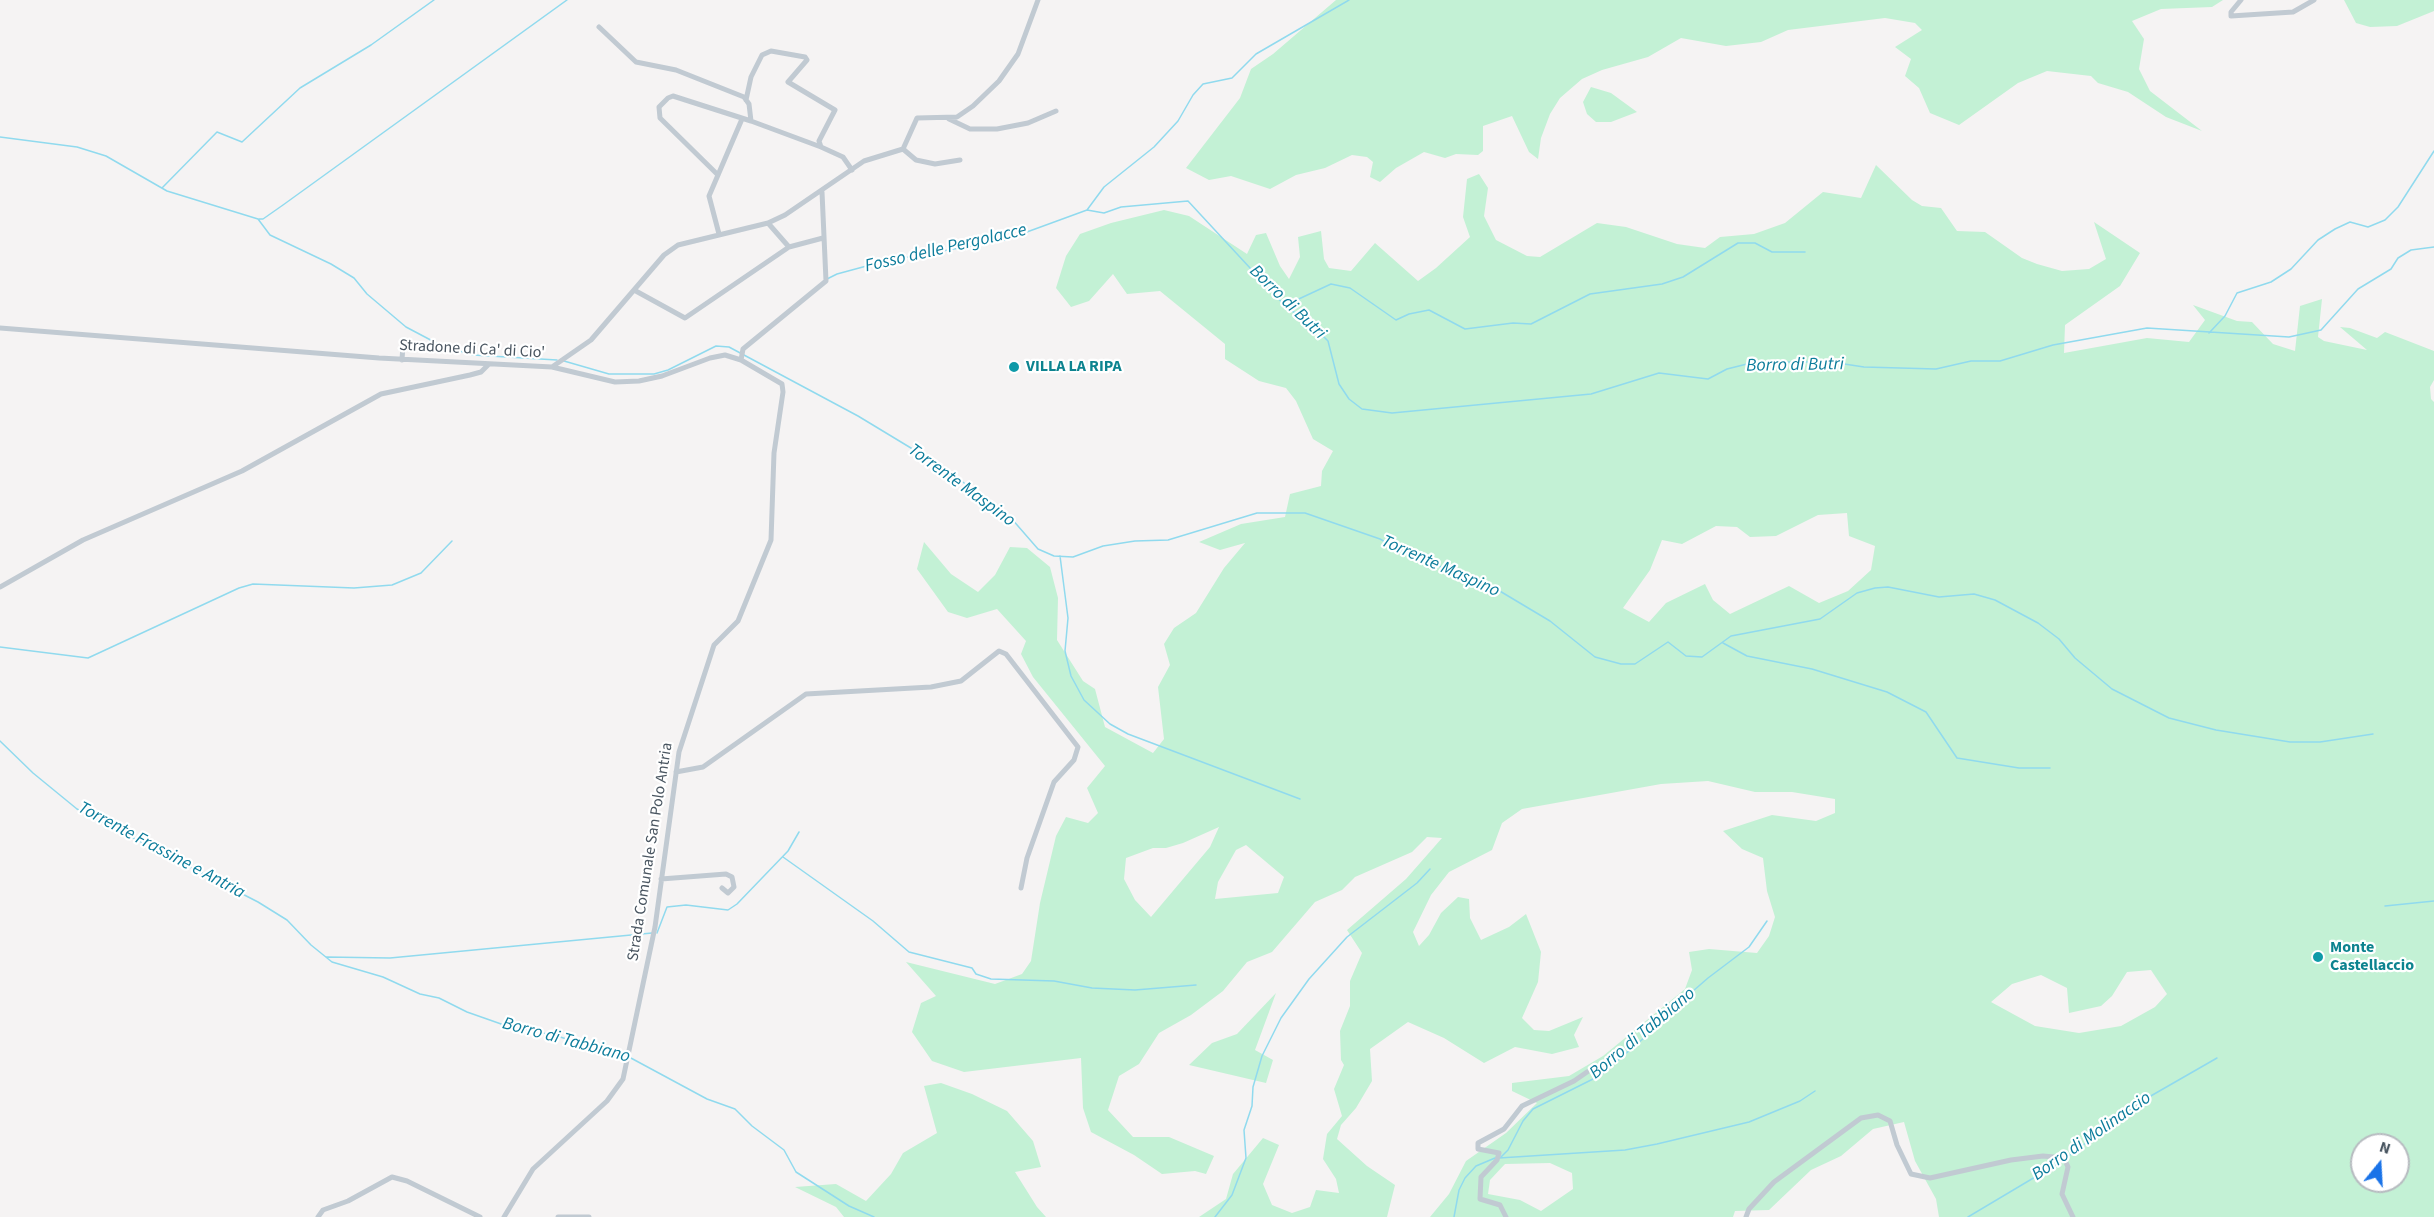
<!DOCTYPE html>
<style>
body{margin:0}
#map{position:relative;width:2434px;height:1217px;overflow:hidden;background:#f5f3f3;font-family:"Source Sans 3",sans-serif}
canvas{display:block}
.north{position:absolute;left:2350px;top:1133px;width:60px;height:60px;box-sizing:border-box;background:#fff;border:2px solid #b7bbc0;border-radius:50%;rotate:18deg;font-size:16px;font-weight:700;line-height:24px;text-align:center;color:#4a5661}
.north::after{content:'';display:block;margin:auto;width:21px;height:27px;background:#1a73e8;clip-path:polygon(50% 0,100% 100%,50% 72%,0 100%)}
</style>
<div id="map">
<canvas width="2434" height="1217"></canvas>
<div class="north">N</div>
</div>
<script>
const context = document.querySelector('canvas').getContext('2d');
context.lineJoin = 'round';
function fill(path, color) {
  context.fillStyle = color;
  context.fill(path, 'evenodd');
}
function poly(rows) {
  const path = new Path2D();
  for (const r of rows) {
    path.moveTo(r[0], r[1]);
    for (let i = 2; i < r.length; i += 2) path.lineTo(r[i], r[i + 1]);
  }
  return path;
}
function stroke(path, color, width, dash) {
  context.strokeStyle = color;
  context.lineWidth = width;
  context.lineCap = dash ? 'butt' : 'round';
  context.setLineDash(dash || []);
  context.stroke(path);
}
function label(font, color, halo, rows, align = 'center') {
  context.font = font + ' "Source Sans 3",sans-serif';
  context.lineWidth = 4.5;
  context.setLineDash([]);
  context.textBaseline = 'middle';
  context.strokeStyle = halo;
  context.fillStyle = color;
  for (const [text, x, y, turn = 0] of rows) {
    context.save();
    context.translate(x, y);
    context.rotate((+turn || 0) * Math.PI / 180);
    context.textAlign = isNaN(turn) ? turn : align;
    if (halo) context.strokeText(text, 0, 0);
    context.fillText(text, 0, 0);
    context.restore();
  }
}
const green = poly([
 [1336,0,2223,0,2212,7,2161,9,2132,21,2144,39,2139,69,2150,91,2202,131,2166,117,2128,92,2098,83,2091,76,2047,71,2018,83,1959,125,1930,113,1919,88,1905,76,1911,59,1895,47,1922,30,1915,23,1885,18,1788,30,1761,42,1726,46,1681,38,1648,57,1602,70,1582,79,1560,98,1550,114,1541,138,1538,159,1529,152,1512,116,1483,126,1483,151,1478,155,1456,154,1445,158,1424,152,1396,168,1380,182,1370,177,1373,162,1367,157,1352,155,1325,168,1296,175,1270,189,1231,176,1209,180,1186,168,1240,98,1251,69,1273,54],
 [2344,0,2434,0,2434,11,2397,26,2370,27,2356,23],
 [1591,87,1611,93,1637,112,1611,122,1596,122,1587,114,1583,102],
 [1876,165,1912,200,1922,206,1941,208,1957,231,1985,232,2022,258,2037,264,2062,271,2089,269,2106,259,2094,222,2140,253,2120,286,2065,325,2064,353,2147,338,2189,342,2205,320,2193,305,2237,321,2252,322,2273,344,2295,351,2300,306,2322,299,2318,337,2324,341,2367,350,2340,327,2350,328,2377,338,2385,332,2434,351,2434,380,2430,387,2431,399,2434,402,2434,1217,1939,1217,1936,1199,1915,1161,1904,1122,1873,1129,1841,1156,1811,1170,1769,1210,1735,1211,1733,1217,1430,1217,1449,1194,1466,1161,1506,1133,1537,1103,1512,1091,1512,1083,1569,1076,1603,1056,1685,989,1692,970,1689,952,1709,949,1757,953,1769,936,1775,917,1767,891,1763,858,1742,849,1723,831,1772,815,1816,821,1835,813,1835,799,1792,792,1755,792,1708,781,1661,784,1522,809,1502,823,1492,850,1449,872,1431,895,1413,932,1419,946,1429,935,1441,913,1458,897,1469,899,1470,918,1481,940,1509,927,1526,914,1541,952,1538,982,1522,1018,1534,1030,1549,1031,1583,1017,1574,1035,1579,1047,1552,1054,1515,1047,1484,1063,1444,1038,1408,1022,1370,1049,1372,1081,1356,1108,1341,1125,1337,1139,1367,1166,1395,1185,1387,1217,1199,1217,1226,1199,1233,1174,1263,1138,1279,1145,1263,1184,1272,1205,1292,1213,1310,1207,1316,1190,1339,1193,1336,1179,1323,1159,1327,1134,1342,1116,1334,1089,1344,1065,1341,1060,1340,1031,1350,1006,1350,981,1362,953,1347,930,1406,879,1442,838,1427,837,1412,852,1355,877,1342,890,1315,902,1272,952,1247,962,1223,991,1191,1015,1159,1033,1139,1064,1119,1076,1108,1110,1133,1137,1169,1137,1214,1156,1206,1174,1195,1171,1162,1174,1134,1155,1091,1132,1083,1108,1081,1058,964,1072,932,1061,912,1032,921,1003,936,996,906,962,995,984,1022,974,1031,961,1040,903,1056,836,1066,817,1088,823,1098,813,1087,788,1105,766,1033,677,1021,654,1026,641,997,609,967,618,948,612,917,569,924,542,951,574,978,592,995,575,1010,547,1027,548,1050,567,1058,598,1057,640,1083,681,1095,689,1105,727,1153,753,1164,739,1158,687,1170,665,1164,644,1174,628,1196,613,1224,568,1245,543,1220,550,1199,542,1241,524,1285,517,1290,494,1321,486,1322,471,1333,451,1313,439,1296,401,1286,388,1259,381,1225,359,1225,344,1160,291,1127,294,1113,274,1089,301,1071,307,1056,288,1066,256,1080,234,1111,223,1164,210,1189,216,1247,254,1256,235,1266,233,1280,266,1289,279,1300,257,1298,237,1321,231,1324,259,1329,268,1351,271,1375,243,1418,281,1436,268,1470,237,1463,217,1467,179,1479,174,1488,188,1484,216,1496,240,1527,256,1540,257,1597,223,1626,227,1677,244,1705,248,1720,237,1754,234,1785,223,1823,192,1861,198],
 [1847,513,1849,536,1875,546,1871,570,1848,591,1819,603,1789,586,1730,614,1713,600,1705,584,1666,603,1649,622,1623,608,1650,570,1662,540,1682,544,1716,526,1737,527,1750,537,1776,536,1818,515],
 [1219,827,1210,847,1151,917,1135,900,1124,879,1126,858,1153,848,1166,848,1183,843],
 [1246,845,1284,877,1278,893,1215,899,1218,882,1236,850],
 [2151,970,2167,994,2155,1007,2121,1026,2079,1033,2035,1026,1991,1002,2012,984,2041,975,2067,988,2069,1013,2101,1006,2112,996,2127,972],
 [2362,1145,2398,1145,2398,1181,2362,1181],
 [1550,1163,1572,1173,1573,1189,1541,1211,1520,1200,1488,1194,1490,1180,1505,1164],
 [1276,993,1255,1050,1273,1060,1266,1083,1189,1065,1212,1043,1237,1034],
 [941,1083,972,1094,1007,1111,1033,1141,1041,1167,1015,1172,1037,1207,1046,1217,844,1217,836,1207,795,1187,836,1184,866,1201,891,1174,903,1153,937,1133,924,1086]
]);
const stream = poly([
 [0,137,77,147,106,156,167,191,258,219,270,235,331,264,354,278,367,294,406,327,442,346,473,355,557,360],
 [162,188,217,132,242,142,300,88,371,45,434,0],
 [1087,210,1104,213,1121,207,1188,201,1288,309,1305,318,1328,341,1339,384,1349,399,1362,409,1392,413,1591,394,1659,373,1708,379,1727,369,1755,362,1831,362,1864,367,1936,369,1971,361,2000,361,2053,345,2147,328,2289,337,2321,330,2358,289,2391,269,2398,258,2411,250,2434,247],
 [259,219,263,219,283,205,567,0],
 [827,279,837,274,885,261,1005,240,1087,210,1104,187,1154,147,1178,121,1193,95,1203,84,1232,78,1256,54,1349,0],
 [1288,304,1331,284,1350,288,1396,320,1409,314,1429,310,1465,329,1513,323,1531,324,1590,294,1662,284,1683,277,1738,243,1755,243,1772,252,1805,252],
 [2209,333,2225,316,2237,293,2271,282,2291,269,2318,240,2335,229,2350,222,2368,227,2385,220,2398,207,2434,151],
 [564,361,609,374,654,374,668,370,716,346,729,347,858,416,944,468,1011,518,1038,549,1054,556,1073,557,1103,546,1135,541,1168,540,1257,513,1305,513,1380,539,1411,556,1488,584,1550,621,1595,657,1621,664,1635,664,1668,642,1686,656,1702,657,1731,636,1820,619,1857,593,1875,588,1888,587,1939,597,1974,594,1995,600,2038,623,2059,639,2075,658,2112,689,2169,718,2216,730,2290,742,2320,742,2373,734],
 [1060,556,1068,618,1065,651,1071,676,1084,700,1110,724,1128,734,1300,799],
 [1723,643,1747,656,1812,669,1887,692,1926,712,1957,758,2019,768,2050,768],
 [0,647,88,658,239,588,253,584,354,588,392,585,421,573,452,541],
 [0,741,33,773,77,809,258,902,287,920,311,945,332,962,383,977,420,994,439,998,467,1012,504,1025,557,1036,624,1057],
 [783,857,873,921,909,952,972,968,976,974,991,979,1054,981,1092,988,1135,990,1196,985],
 [2385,906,2434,901],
 [657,933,667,907,686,905,728,910,737,904,788,851,799,832],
 [326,957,390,958,652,933],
 [629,1057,707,1099,735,1109,752,1126,784,1150,796,1172,849,1206,874,1217],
 [1501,1157,1508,1150,1523,1121,1533,1109,1601,1075,1667,1018,1677,1005,1708,978,1749,947,1767,921],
 [1499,1158,1625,1150,1657,1144,1749,1122,1800,1101,1815,1091],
 [2066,1158,2142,1101,2217,1058],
 [1215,1217,1232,1195,1246,1158,1244,1130,1252,1106,1253,1087,1262,1056,1281,1018,1309,979,1347,937,1417,883,1430,869],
 [1454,1217,1459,1190,1465,1178,1476,1166,1495,1158],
 [1968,1217,2062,1161]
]);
const minor = poly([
 [2241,0,2231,12,2231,16,2293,12,2314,0],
 [599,27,636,62,676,70,744,97,749,104,751,121],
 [746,100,751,77,762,55,771,51,805,57,807,60,788,82,835,110,819,141,821,147,843,157,852,170],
 [949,119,970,129,997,129,1028,123,1056,111],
 [903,149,916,160,935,164,960,160],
 [718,175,660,118,659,107,668,98,673,96,751,121,821,147],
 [768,223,789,247],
 [719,234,709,196,742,119],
 [634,290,685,318,789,247,823,238],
 [0,328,379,358,552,367,591,340,664,255,678,245,768,223,785,215,864,161,903,149,917,118,957,117,973,106,999,81,1018,54,1038,0],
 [402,360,403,345],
 [741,360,743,349,826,281,822,192],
 [0,587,83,540,242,471,381,394,470,375,481,372,488,365],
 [676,772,703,767,806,694,931,687,961,681,999,651,1006,654,1078,747,1074,760,1054,782,1027,858,1021,888],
 [661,879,726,874,732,877,734,887,728,893,722,888],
 [318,1217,323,1210,348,1201,392,1177,407,1181,480,1217],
 [504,1217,533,1169,607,1101,623,1079,655,927,679,752,714,645,738,621,771,540,774,453,783,392,782,384,741,360,725,355,710,358,662,376,639,381,615,382,552,367],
 [558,1217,589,1217],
 [1506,1217,1500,1205,1480,1199,1481,1177,1497,1160,1499,1153,1478,1149,1478,1143,1504,1129,1522,1106,1574,1081,1587,1072],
 [1746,1217,1749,1209,1774,1182,1861,1118,1878,1115,1890,1121,1897,1145,1911,1174,1930,1178,2011,1160,2043,1156,2064,1158,2068,1167,2062,1194,2073,1217]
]);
const markers = [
 [1014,367,6,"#0f9aa8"],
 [2318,957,6,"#0f9aa8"]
];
const streetNames = [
 ["Stradone di Ca' di Cio'",472,350,3],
 ["Strada Comunale San Polo Antria",651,852,-81]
];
const cultureNames = [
 ["VILLA LA RIPA",1026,367],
 ["Monte",2330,948],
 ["Castellaccio",2330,966]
];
const waterNames = [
 ["Fosso delle Pergolacce",946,249,-13],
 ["Borro di Butri",1287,303,44],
 ["Borro di Butri",1795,366,-1],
 ["Torrente Maspino",961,486,36],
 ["Torrente Maspino",1440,567,24],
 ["Torrente Frassine e Antria",161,851,28],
 ["Borro di Tabbiano",1643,1034,-40],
 ["Borro di Tabbiano",566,1041,15],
 ["Borro di Molinaccio",2092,1137,-35]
];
fill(green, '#c3f1d5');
stroke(stream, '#90daee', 1.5);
stroke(minor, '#c1cad2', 5);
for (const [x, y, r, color] of markers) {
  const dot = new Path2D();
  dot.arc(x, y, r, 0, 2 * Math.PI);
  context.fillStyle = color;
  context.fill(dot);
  stroke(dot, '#fff', 2);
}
label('16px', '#4a5661', '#fff', streetNames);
label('bold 16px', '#0d838f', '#fff', cultureNames, 'left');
label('italic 18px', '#0c7c9b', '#fff', waterNames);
</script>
